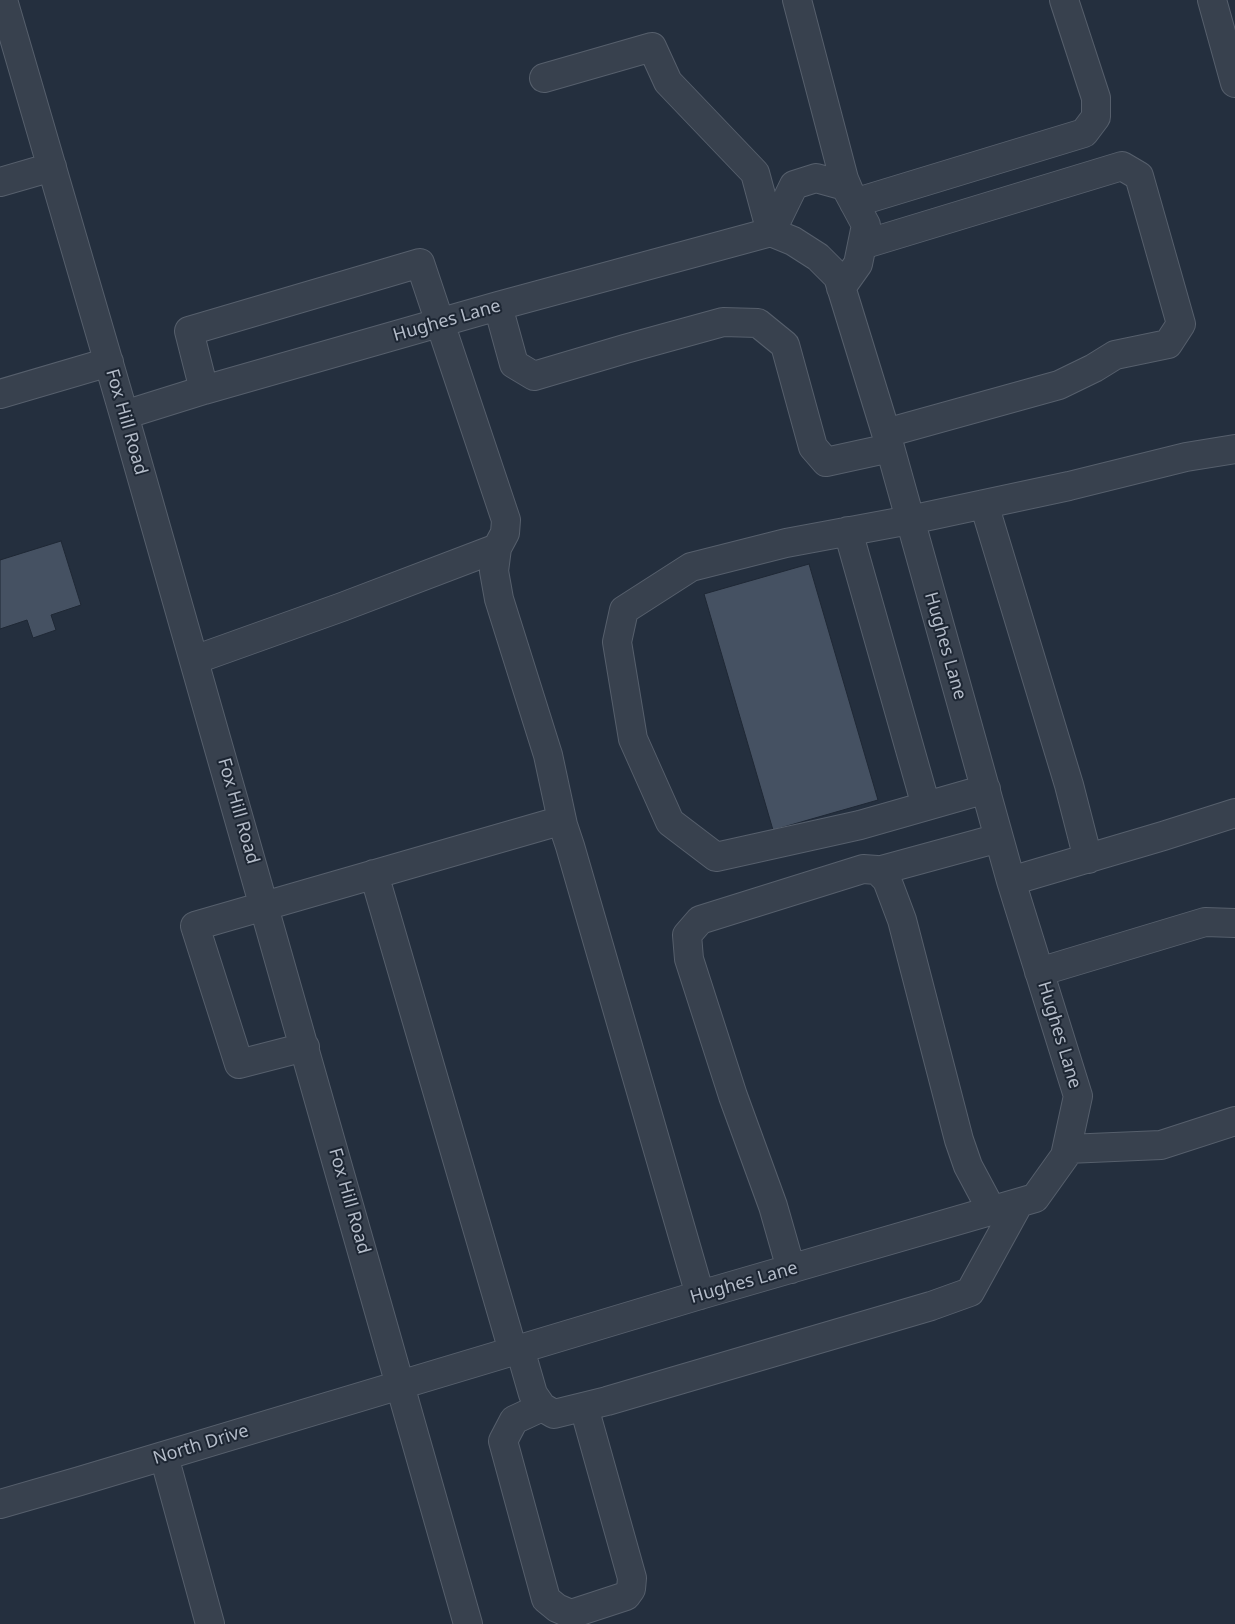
<!DOCTYPE html>
<style>
body{margin:0}
canvas{display:block;background:#242f3e}
</style>
<canvas width="1235" height="1624"></canvas>
<script>
const context = document.querySelector('canvas').getContext('2d');
context.lineJoin = 'round';
function fill(path, color) {
  context.fillStyle = color;
  context.fill(path, 'evenodd');
}
function poly(rows) {
  const path = new Path2D();
  for (const r of rows) {
    path.moveTo(r[0], r[1]);
    for (let i = 2; i < r.length; i += 2) path.lineTo(r[i], r[i + 1]);
  }
  return path;
}
function stroke(path, color, width, dash) {
  context.strokeStyle = color;
  context.lineWidth = width;
  context.lineCap = dash ? 'butt' : 'round';
  context.setLineDash(dash || []);
  context.stroke(path);
}
function label(font, color, halo, rows, align = 'center') {
  context.font = font + ' "Noto Sans",sans-serif';
  context.lineWidth = 4;
  context.setLineDash([]);
  context.textBaseline = 'middle';
  context.strokeStyle = halo;
  context.fillStyle = color;
  for (const [text, x, y, turn = 0] of rows) {
    context.save();
    context.translate(x, y);
    context.rotate((+turn || 0) * Math.PI / 180);
    context.textAlign = isNaN(turn) ? turn : align;
    if (halo) context.strokeText(text, 0, 0);
    context.fillText(text, 0, 0);
    context.restore();
  }
}
const building = poly([
 [61,541,81,605,51,615,56,630,33,638,27,620,0,629,0,560,61,541],
 [809,564,878,800,773,830,704,594,809,564]
]);
const minor = poly([
 [3,0,124,415,468,1624],
 [797,0,844,179,854,203,1084,133,1096,117,1096,98,1064,0],
 [1212,0,1235,83],
 [544,78,652,47,668,82,755,173,771,232],
 [0,182,52,167],
 [771,232,794,185,816,178,845,186,866,225,858,264,841,288],
 [862,245,1122,166,1139,176,1181,324,1168,344,1115,355,1094,368,1059,385,886,433],
 [498,306,514,364,534,376,625,349,723,322,758,323,785,345,813,447,826,462,890,448],
 [204,390,189,331,420,263,506,520,505,533,497,548,494,571,499,599,548,755,563,825],
 [0,394,109,362],
 [984,504,1069,785,1088,859],
 [848,531,926,806],
 [194,660,342,607,497,548],
 [986,789,860,825,716,857,670,822,633,739,617,642,624,610,691,567,786,543,910,520,1069,486,1186,457,1235,449],
 [878,871,999,838],
 [374,874,513,1351],
 [1011,881,1163,836,1235,813],
 [1039,972,1205,922,1235,923],
 [305,1047,239,1064,195,926,556,822,563,825,570,846,700,1295],
 [1067,1149,1161,1145,1235,1121],
 [791,1269,773,1206,733,1096,689,959,687,935,700,920,863,869,877,870,887,880,902,920,959,1140,968,1166,992,1211],
 [520,1349,533,1394,542,1407,554,1414,607,1401,931,1306,970,1292,1019,1203],
 [542,1407,514,1420,503,1441,546,1599,557,1608,571,1614,626,1596,631,1589,632,1578,584,1407],
 [164,1456,210,1624],
 [0,1504,80,1481,700,1295,1035,1198,1065,1156,1078,1096,1011,881,886,433,838,277,818,257,793,241,771,232,498,306,204,390,124,415]
]);
const streetNames = [
 ["Hughes Lane",447,321,-16],
 ["Fox Hill Road",126,422,74],
 ["Hughes Lane",945,646,74],
 ["Fox Hill Road",238,811,74],
 ["Hughes Lane",1059,1035,73],
 ["Fox Hill Road",349,1201,74],
 ["Hughes Lane",744,1283,-16],
 ["North Drive",201,1445,-17]
];
fill(building, '#455162');
stroke(building, '#1f2835', 1);
stroke(minor, '#565f6c', 30);
stroke(minor, '#38414e', 28);
label('18px', '#b4bcc9', '#1d2633', streetNames);
</script>
